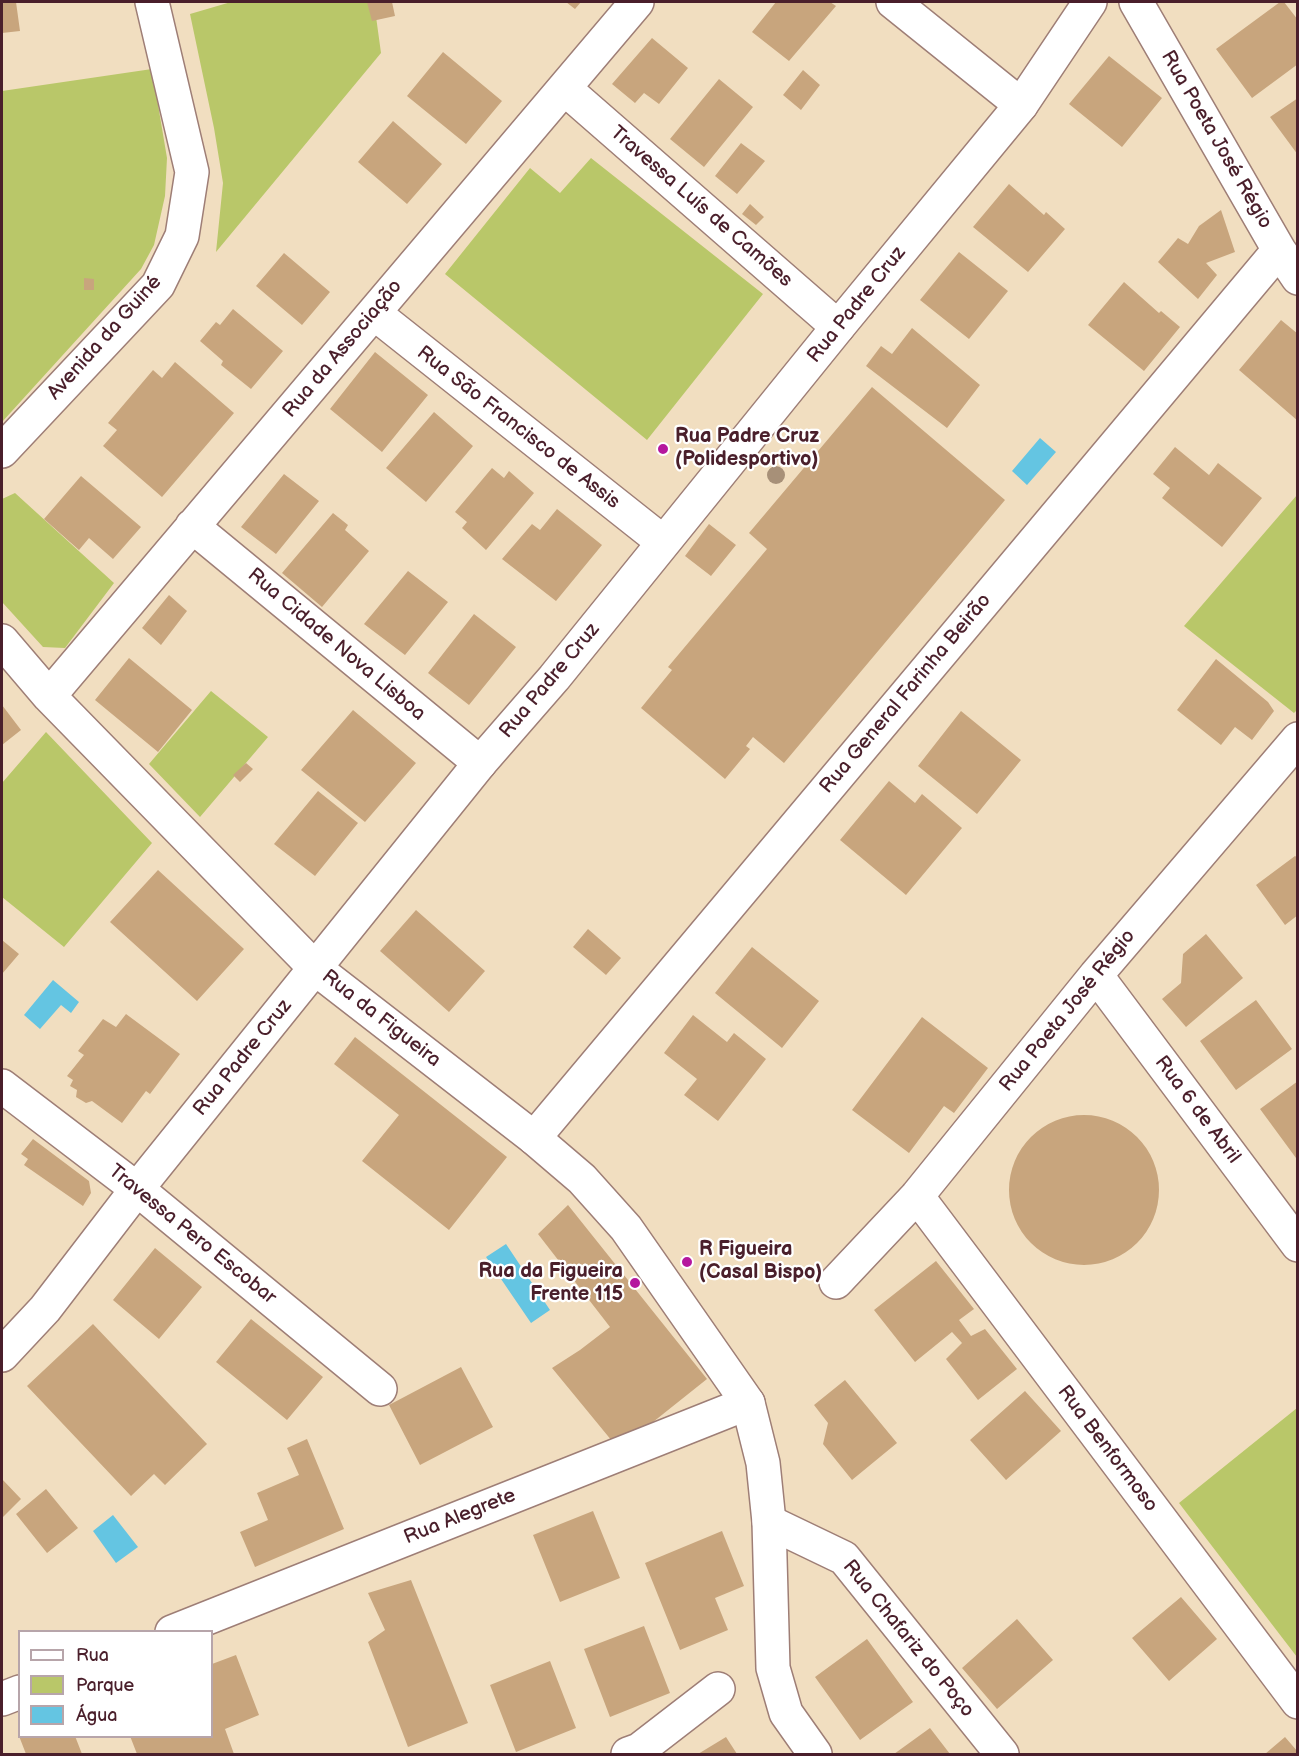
<!DOCTYPE html>
<meta charset="utf-8">
<style>
body{margin:0}
#map{position:relative;width:1299px;height:1756px;overflow:hidden;background:#f1dec0;font-family:"Balsamiq Sans",sans-serif}
canvas{display:block}
.frame{position:absolute;inset:0;border:3px solid #4a1f2b;pointer-events:none}
.legend{position:absolute;left:18px;top:1630px;width:195px;height:108px;box-sizing:border-box;background:#fff;border:2px solid #b7a5aa;margin:0;padding:8px 10px;list-style:none;font-size:18px;color:#4a1f2b}
.legend li{display:flex;align-items:center;gap:12px;height:30px}
.legend b{width:30px;border:2px solid #b7a5aa}
</style>
<div id="map">
<canvas width="1299" height="1756"></canvas>
<div class="frame"></div>
<ul class="legend">
<li><b style="height:8px;background:#fff"></b>Rua</li>
<li><b style="height:16px;background:#b9c769"></b>Parque</li>
<li><b style="height:16px;background:#64c5e2"></b>Água</li>
</ul>
</div>
<script>
const context = document.querySelector('canvas').getContext('2d');
context.lineJoin = 'round';
function fill(path, color) {
  context.fillStyle = color;
  context.fill(path, 'evenodd');
}
function poly(rows) {
  const path = new Path2D();
  for (const r of rows) {
    if (r.length === 3) {
      path.moveTo(r[0] + r[2], r[1]);
      path.arc(r[0], r[1], r[2], 0, 2 * Math.PI);
      continue;
    }
    path.moveTo(r[0], r[1]);
    for (let i = 2; i < r.length; i += 2) path.lineTo(r[i], r[i + 1]);
  }
  return path;
}
function stroke(path, color, width, dash) {
  context.strokeStyle = color;
  context.lineWidth = width;
  context.lineCap = dash ? 'butt' : 'round';
  context.setLineDash(dash || []);
  context.stroke(path);
}
function label(font, color, halo, rows, align = 'center') {
  context.font = font + ' "Balsamiq Sans",sans-serif';
  context.lineWidth = 4.5;
  context.setLineDash([]);
  context.textBaseline = 'middle';
  context.strokeStyle = halo;
  context.fillStyle = color;
  for (const [text, x, y, turn = 0] of rows) {
    context.save();
    context.translate(x, y);
    context.rotate((+turn || 0) * Math.PI / 180);
    context.textAlign = isNaN(turn) ? turn : align;
    if (halo) context.strokeText(text, 0, 0);
    context.fillText(text, 0, 0);
    context.restore();
  }
}
const green = poly([
 [231,2,374,2,381,53,216,252,223,183,214,128,190,14],
 [152,69,167,158,165,196,154,245,141,269,2,422,2,91],
 [591,158,763,294,647,440,445,274,530,168,560,193],
 [15,493,114,583,65,648,43,647,2,602,2,499],
 [1297,495,1298,709,1294,713,1184,626],
 [211,691,268,737,200,817,149,764],
 [46,732,152,843,64,947,2,897,2,783],
 [1297,1408,1297,1657,1179,1503]
]);
const water = poly([
 [1040,438,1056,452,1027,485,1012,471],
 [53,980,79,1002,71,1013,61,1005,40,1029,24,1015],
 [506,1244,550,1310,531,1323,486,1257],
 [113,1515,138,1547,116,1563,93,1531]
]);
const building = poly([
 [2,2,16,2,20,31,2,33],
 [367,2,392,2,395,16,372,21],
 [566,2,581,2,575,9],
 [776,2,830,2,836,6,789,61,752,32],
 [1280,2,1284,2,1298,20,1298,64,1252,98,1216,49],
 [652,38,688,68,659,104,644,93,635,103,612,84],
 [443,52,502,101,466,144,407,96],
 [1109,56,1162,98,1122,147,1069,104],
 [803,70,820,85,801,110,783,95],
 [719,79,753,107,704,167,670,139],
 [1298,98,1298,155,1270,117],
 [393,121,442,164,407,204,358,162],
 [741,143,765,161,737,194,715,176],
 [1009,184,1044,215,1046,212,1065,229,1028,272,973,227],
 [750,204,764,217,756,225,742,214],
 [1221,210,1235,252,1206,263,1217,275,1198,299,1158,262,1178,238,1188,244,1199,226],
 [959,252,1008,291,969,339,920,300],
 [284,253,330,292,302,325,256,286],
 [84,278,94,279,94,290,84,290],
 [1124,282,1159,313,1161,311,1180,327,1144,371,1088,325],
 [233,309,283,351,251,389,221,365,223,361,200,341,216,322,220,325],
 [1281,320,1298,334,1298,421,1239,370],
 [912,328,980,385,947,428,866,366,881,346,892,354],
 [375,352,428,395,382,452,330,409],
 [175,362,234,413,162,497,103,446,117,430,108,423,153,370,162,378],
 [872,387,1005,500,784,763,753,737,746,746,750,749,725,779,641,708,672,670,668,667,767,549,749,533],
 [434,412,473,446,426,502,386,468],
 [1175,447,1209,475,1218,463,1262,498,1222,547,1162,498,1170,488,1153,474],
 [492,468,504,478,509,471,534,493,486,550,462,528,467,522,455,512],
 [284,474,319,501,276,554,241,527],
 [81,476,141,527,113,559,89,538,79,550,44,519],
 [557,509,602,545,556,601,502,559,532,524,540,530],
 [333,513,348,525,345,530,369,551,322,607,282,573],
 [709,524,736,545,711,576,685,556],
 [408,571,448,602,405,655,364,624],
 [169,595,187,611,161,645,142,628],
 [474,614,516,647,469,705,428,673],
 [129,658,192,710,158,752,95,700],
 [1216,659,1268,702,1274,711,1252,740,1235,727,1221,745,1177,710],
 [2,705,21,730,2,745],
 [353,710,416,763,365,822,301,770],
 [961,711,1021,760,977,814,918,766],
 [246,763,253,769,240,782,233,775],
 [889,781,915,803,922,794,962,828,906,895,840,840],
 [318,791,358,823,315,876,274,844],
 [1295,856,1298,858,1298,915,1285,925,1256,885],
 [158,870,244,949,197,1001,110,922],
 [416,910,485,971,449,1012,380,951],
 [588,929,621,958,606,975,573,947],
 [1206,934,1243,978,1186,1027,1162,999,1181,983,1183,954],
 [2,940,19,954,2,974],
 [752,947,819,1001,782,1048,715,993],
 [1256,1000,1292,1049,1236,1090,1200,1041],
 [126,1014,180,1054,150,1094,146,1091,122,1123,92,1101,86,1103,76,1097,77,1090,70,1086,73,1080,67,1076,84,1055,78,1051,103,1019,116,1027],
 [693,1015,727,1042,734,1033,766,1059,718,1121,684,1095,697,1079,664,1053],
 [922,1017,988,1068,954,1113,944,1106,909,1153,852,1110],
 [355,1037,507,1157,449,1230,362,1161,399,1115,334,1064],
 [1298,1081,1298,1156,1296,1158,1260,1109],
 [1084,1190,75],
 [33,1139,89,1181,91,1193,83,1206,24,1165,28,1159,21,1154],
 [568,1205,707,1379,643,1430,612,1441,552,1368,580,1350,610,1327,538,1234],
 [155,1248,202,1287,159,1339,113,1300],
 [936,1261,974,1309,959,1320,971,1336,985,1329,1017,1369,978,1400,946,1359,962,1343,952,1332,915,1362,874,1310],
 [251,1319,323,1377,287,1420,216,1362],
 [93,1324,207,1444,165,1485,154,1474,131,1496,27,1386],
 [461,1367,493,1427,420,1465,389,1405],
 [845,1380,897,1443,852,1480,823,1444,828,1423,814,1405],
 [1025,1391,1061,1431,1006,1480,970,1440],
 [307,1439,344,1529,255,1567,240,1532,268,1520,257,1493,299,1475,287,1448],
 [2,1479,21,1499,2,1518],
 [46,1489,78,1528,47,1553,16,1514],
 [593,1511,620,1578,560,1602,533,1535],
 [722,1531,744,1586,715,1598,728,1630,680,1650,645,1563],
 [411,1580,468,1723,408,1747,368,1642,385,1630,368,1593],
 [1181,1597,1217,1639,1169,1681,1132,1638],
 [1017,1619,1053,1660,997,1709,962,1668],
 [644,1626,670,1693,610,1717,584,1649],
 [867,1639,913,1702,860,1740,815,1677],
 [236,1655,259,1715,225,1729,234,1754,171,1754,170,1753,166,1754,137,1754,130,1736,212,1736,212,1664],
 [550,1661,576,1728,516,1752,490,1685],
 [930,1728,950,1754,894,1754],
 [19,1736,75,1736,82,1754,26,1754],
 [726,1737,737,1754,698,1754],
 [1285,1737,1298,1752,1298,1754,1265,1754]
]);
const street = poly([
 [893,2,1021,105],
 [1136,2,1279,250,1298,278],
 [564,88,838,327],
 [374,313,663,542],
 [2,451,158,285,182,236,192,172,152,2],
 [192,526,480,763],
 [2,641,49,696,316,969],
 [49,696,637,2],
 [1096,975,1298,1245],
 [2,1086,137,1189,380,1389],
 [534,1138,1279,250],
 [917,1196,1298,1702],
 [836,1282,917,1196,1096,975,1298,739],
 [769,1522,844,1558,1002,1754],
 [172,1632,748,1403],
 [2,1699,20,1692],
 [628,1754,639,1750,718,1689]
]);
const secondary = poly([
 [316,969,534,1138,582,1179,626,1228,748,1403,763,1463,769,1522,773,1668,786,1713,815,1754],
 [2,1355,45,1309,137,1189,480,763,554,678,838,327,1021,105,1090,2]
]);
const trees = [
 [776,475]
];
const markers = [
 [663,449,6,"#b5179e"],
 [687,1262,6,"#b5179e"],
 [635,1283,6,"#b5179e"]
];
const streetNames = [
 ["Rua Poeta José Régio",1216,140,60],
 ["Travessa Luís de Camões",701,207,41],
 ["Rua Padre Cruz",857,305,-51],
 ["Avenida da Guiné",105,338,-48],
 ["Rua da Associação",343,349,-50],
 ["Rua São Francisco de Assis",518,428,38],
 ["Rua Cidade Nova Lisboa",336,645,40],
 ["Rua Padre Cruz",550,681,-50],
 ["Rua General Farinha Beirão",906,694,-50],
 ["Rua Poeta José Régio",1068,1011,-51],
 ["Rua da Figueira",381,1019,38],
 ["Rua Padre Cruz",243,1058,-51],
 ["Rua 6 de Abril",1197,1110,53],
 ["Travessa Pero Escobar",192,1235,39],
 ["Rua Benformoso",1107,1449,53],
 ["Rua Alegrete",460,1517,-22],
 ["Rua Chafariz do Poço",908,1639,51]
];
const poiNames = [
 ["Rua Padre Cruz",675,437],
 ["(Polidesportivo)",675,460],
 ["R Figueira",699,1250],
 ["(Casal Bispo)",699,1273],
 ["Rua da Figueira",623,1272,"right"],
 ["Frente 115",623,1295,"right"]
];
fill(green, '#b9c769');
fill(water, '#64c5e2');
fill(building, '#c8a57d');
stroke(street, '#9e7e76', 36);
stroke(secondary, '#9e7e76', 36);
stroke(street, '#fff', 33);
stroke(secondary, '#fff', 33);
context.fillStyle = '#a79078';
for (const [x, y] of trees) {
  context.beginPath();
  context.arc(x, y, 9, 0, 2 * Math.PI);
  context.fill();
}
for (const [x, y, r, color] of markers) {
  const dot = new Path2D();
  dot.arc(x, y, r, 0, 2 * Math.PI);
  context.fillStyle = color;
  context.fill(dot);
  stroke(dot, '#fff', 2);
}
label('20px', '#4a1f2b', '#fff', streetNames);
label('bold 20px', '#4a1f2b', '#fff', poiNames, 'left');
</script>
